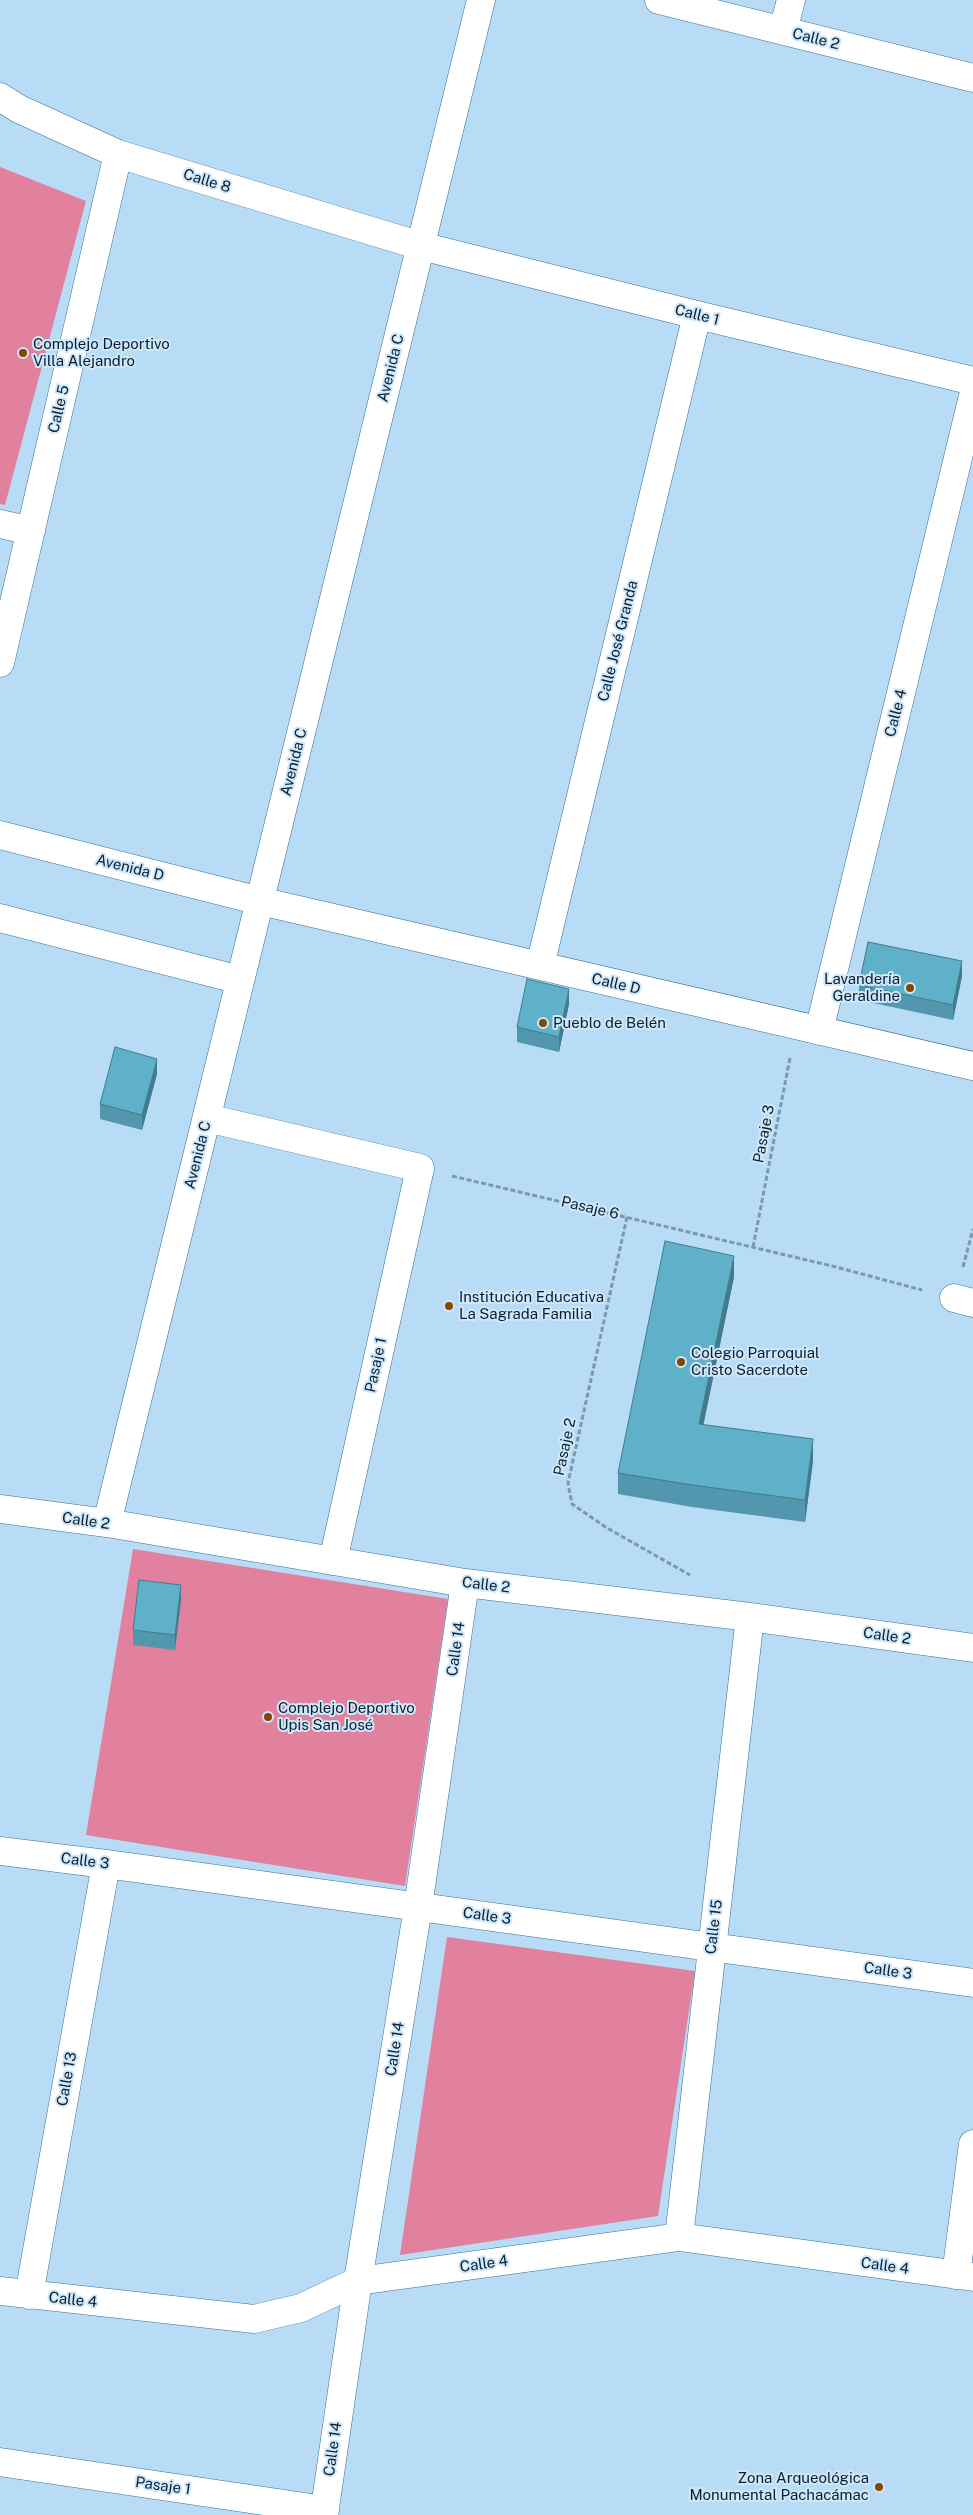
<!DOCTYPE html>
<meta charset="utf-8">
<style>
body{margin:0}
canvas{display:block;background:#b8dbf6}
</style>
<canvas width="973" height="2515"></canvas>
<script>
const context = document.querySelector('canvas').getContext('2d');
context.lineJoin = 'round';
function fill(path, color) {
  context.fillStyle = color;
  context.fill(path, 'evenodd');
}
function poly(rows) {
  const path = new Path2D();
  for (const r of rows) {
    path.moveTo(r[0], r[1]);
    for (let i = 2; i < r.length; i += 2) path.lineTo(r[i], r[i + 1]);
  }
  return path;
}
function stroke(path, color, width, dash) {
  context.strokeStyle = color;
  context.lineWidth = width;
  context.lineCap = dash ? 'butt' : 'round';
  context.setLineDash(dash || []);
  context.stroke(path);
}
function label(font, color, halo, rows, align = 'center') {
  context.font = font + ' "Public Sans",sans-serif';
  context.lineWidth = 4;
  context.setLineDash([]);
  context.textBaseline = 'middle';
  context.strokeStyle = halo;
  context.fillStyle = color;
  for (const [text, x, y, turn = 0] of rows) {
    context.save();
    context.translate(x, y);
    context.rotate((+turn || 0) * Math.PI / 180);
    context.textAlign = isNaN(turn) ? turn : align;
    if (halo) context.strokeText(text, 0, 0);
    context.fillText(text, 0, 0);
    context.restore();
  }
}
const green = poly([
 [0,167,86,201,5,505,0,504],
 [133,1549,448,1599,405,1886,86,1835],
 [447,1937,695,1971,658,2216,400,2255]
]);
const path = poly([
 [452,1176,832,1266,922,1290],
 [627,1217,568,1483,572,1504,607,1528,690,1575],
 [753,1247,790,1058],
 [963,1267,973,1229]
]);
const minor = poly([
 [659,0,973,78],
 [783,31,791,0],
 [0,97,19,109,118,154,421,246,697,315,973,381],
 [0,524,31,531],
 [0,663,118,154],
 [0,835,260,901,973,1066],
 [0,918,240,980],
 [540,966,697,315],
 [819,1031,973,396],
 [207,1118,420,1168,333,1561],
 [954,1298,973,1303],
 [0,1509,107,1523,465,1583,750,1617,973,1648],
 [107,1523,481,0],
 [0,1851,106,1864,973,1983],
 [679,2237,750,1617],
 [956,2275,973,2144],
 [0,2291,254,2319,301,2308,358,2281,679,2237,973,2277],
 [29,2295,106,1864],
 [0,2462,325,2510],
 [324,2515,358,2281,418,1907,465,1583]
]);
const wall = poly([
 [962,976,953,1020,859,1000,859,985],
 [569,1004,559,1052,517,1042,517,1027],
 [157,1074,142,1130,100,1119,100,1104],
 [734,1277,703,1425,813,1461,805,1522,692,1507,618,1494,618,1473],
 [181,1600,175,1650,133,1645,133,1630]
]);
const shadedWall = poly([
 [962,961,962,976,953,1020,953,1005],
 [569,989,569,1004,559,1052,559,1037],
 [157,1059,157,1074,142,1130,142,1115],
 [734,1256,734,1277,699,1446,699,1424],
 [813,1439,813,1461,805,1522,805,1500],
 [181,1585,181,1600,175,1650,175,1635]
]);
const building = poly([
 [868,942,962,961,953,1005,859,985,868,942],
 [527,979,569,989,559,1037,517,1027,527,979],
 [115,1047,157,1059,142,1115,100,1104,115,1047],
 [665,1241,734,1256,699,1424,813,1439,805,1500,692,1485,618,1473,665,1241],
 [139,1580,181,1585,175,1635,133,1630,139,1580]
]);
const markers = [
 [23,353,5,"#834800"],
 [910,988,5,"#834800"],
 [543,1023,5,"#834800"],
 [449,1306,5,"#834800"],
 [681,1362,5,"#834800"],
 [268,1717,5,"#834800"],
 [879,2487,5,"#834800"]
];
const streetNames = [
 ["Calle 2",816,39,14],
 ["Calle 8",207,181,17],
 ["Calle 1",697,315,14],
 ["Avenida C",391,368,-76],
 ["Calle 5",59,409,-77],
 ["Calle José Granda",618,641,-76],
 ["Calle 4",896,713,-76],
 ["Avenida C",294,762,-76],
 ["Avenida D",130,868,14],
 ["Calle D",616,984,13],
 ["Pasaje 3",764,1134,-79],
 ["Avenida C",198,1155,-76],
 ["Pasaje 6",590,1208,13],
 ["Pasaje 1",376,1365,-78],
 ["Pasaje 2",565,1447,-78],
 ["Calle 2",86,1521,8],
 ["Calle 2",486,1585,7],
 ["Calle 2",887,1636,8],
 ["Calle 14",456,1649,-82],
 ["Calle 3",85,1861,7],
 ["Calle 3",487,1916,8],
 ["Calle 15",714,1927,-83],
 ["Calle 3",888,1971,8],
 ["Calle 14",395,2049,-81],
 ["Calle 13",67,2079,-80],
 ["Calle 4",484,2264,-8],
 ["Calle 4",885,2266,8],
 ["Calle 4",73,2300,6],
 ["Calle 14",333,2449,-82],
 ["Pasaje 1",163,2486,8]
];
const poiNames = [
 ["Complejo Deportivo",33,344],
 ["Villa Alejandro",33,361],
 ["Lavandería",900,979,"right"],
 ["Geraldine",900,996,"right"],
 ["Pueblo de Belén",553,1023],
 ["Institución Educativa",459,1297],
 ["La Sagrada Familia",459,1314],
 ["Colegio Parroquial",691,1353],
 ["Cristo Sacerdote",691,1370],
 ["Complejo Deportivo",278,1708],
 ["Upis San José",278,1725],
 ["Zona Arqueológica",869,2478,"right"],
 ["Monumental Pachacámac",869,2495,"right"]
];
fill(green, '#e1819e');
stroke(minor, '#377199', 29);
stroke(path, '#7a99b1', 3, [5, 2.5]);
stroke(minor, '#fff', 28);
fill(wall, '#5297ad');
fill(shadedWall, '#427b8d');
fill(building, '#5fb0c9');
stroke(building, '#427b8d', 1);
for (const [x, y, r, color] of markers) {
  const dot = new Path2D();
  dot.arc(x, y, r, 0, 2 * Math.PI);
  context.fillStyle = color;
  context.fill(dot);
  stroke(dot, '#cfe7f9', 2);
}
label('15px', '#071f30', '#cfe7f9', streetNames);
label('15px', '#071f30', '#cfe7f9', poiNames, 'left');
</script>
